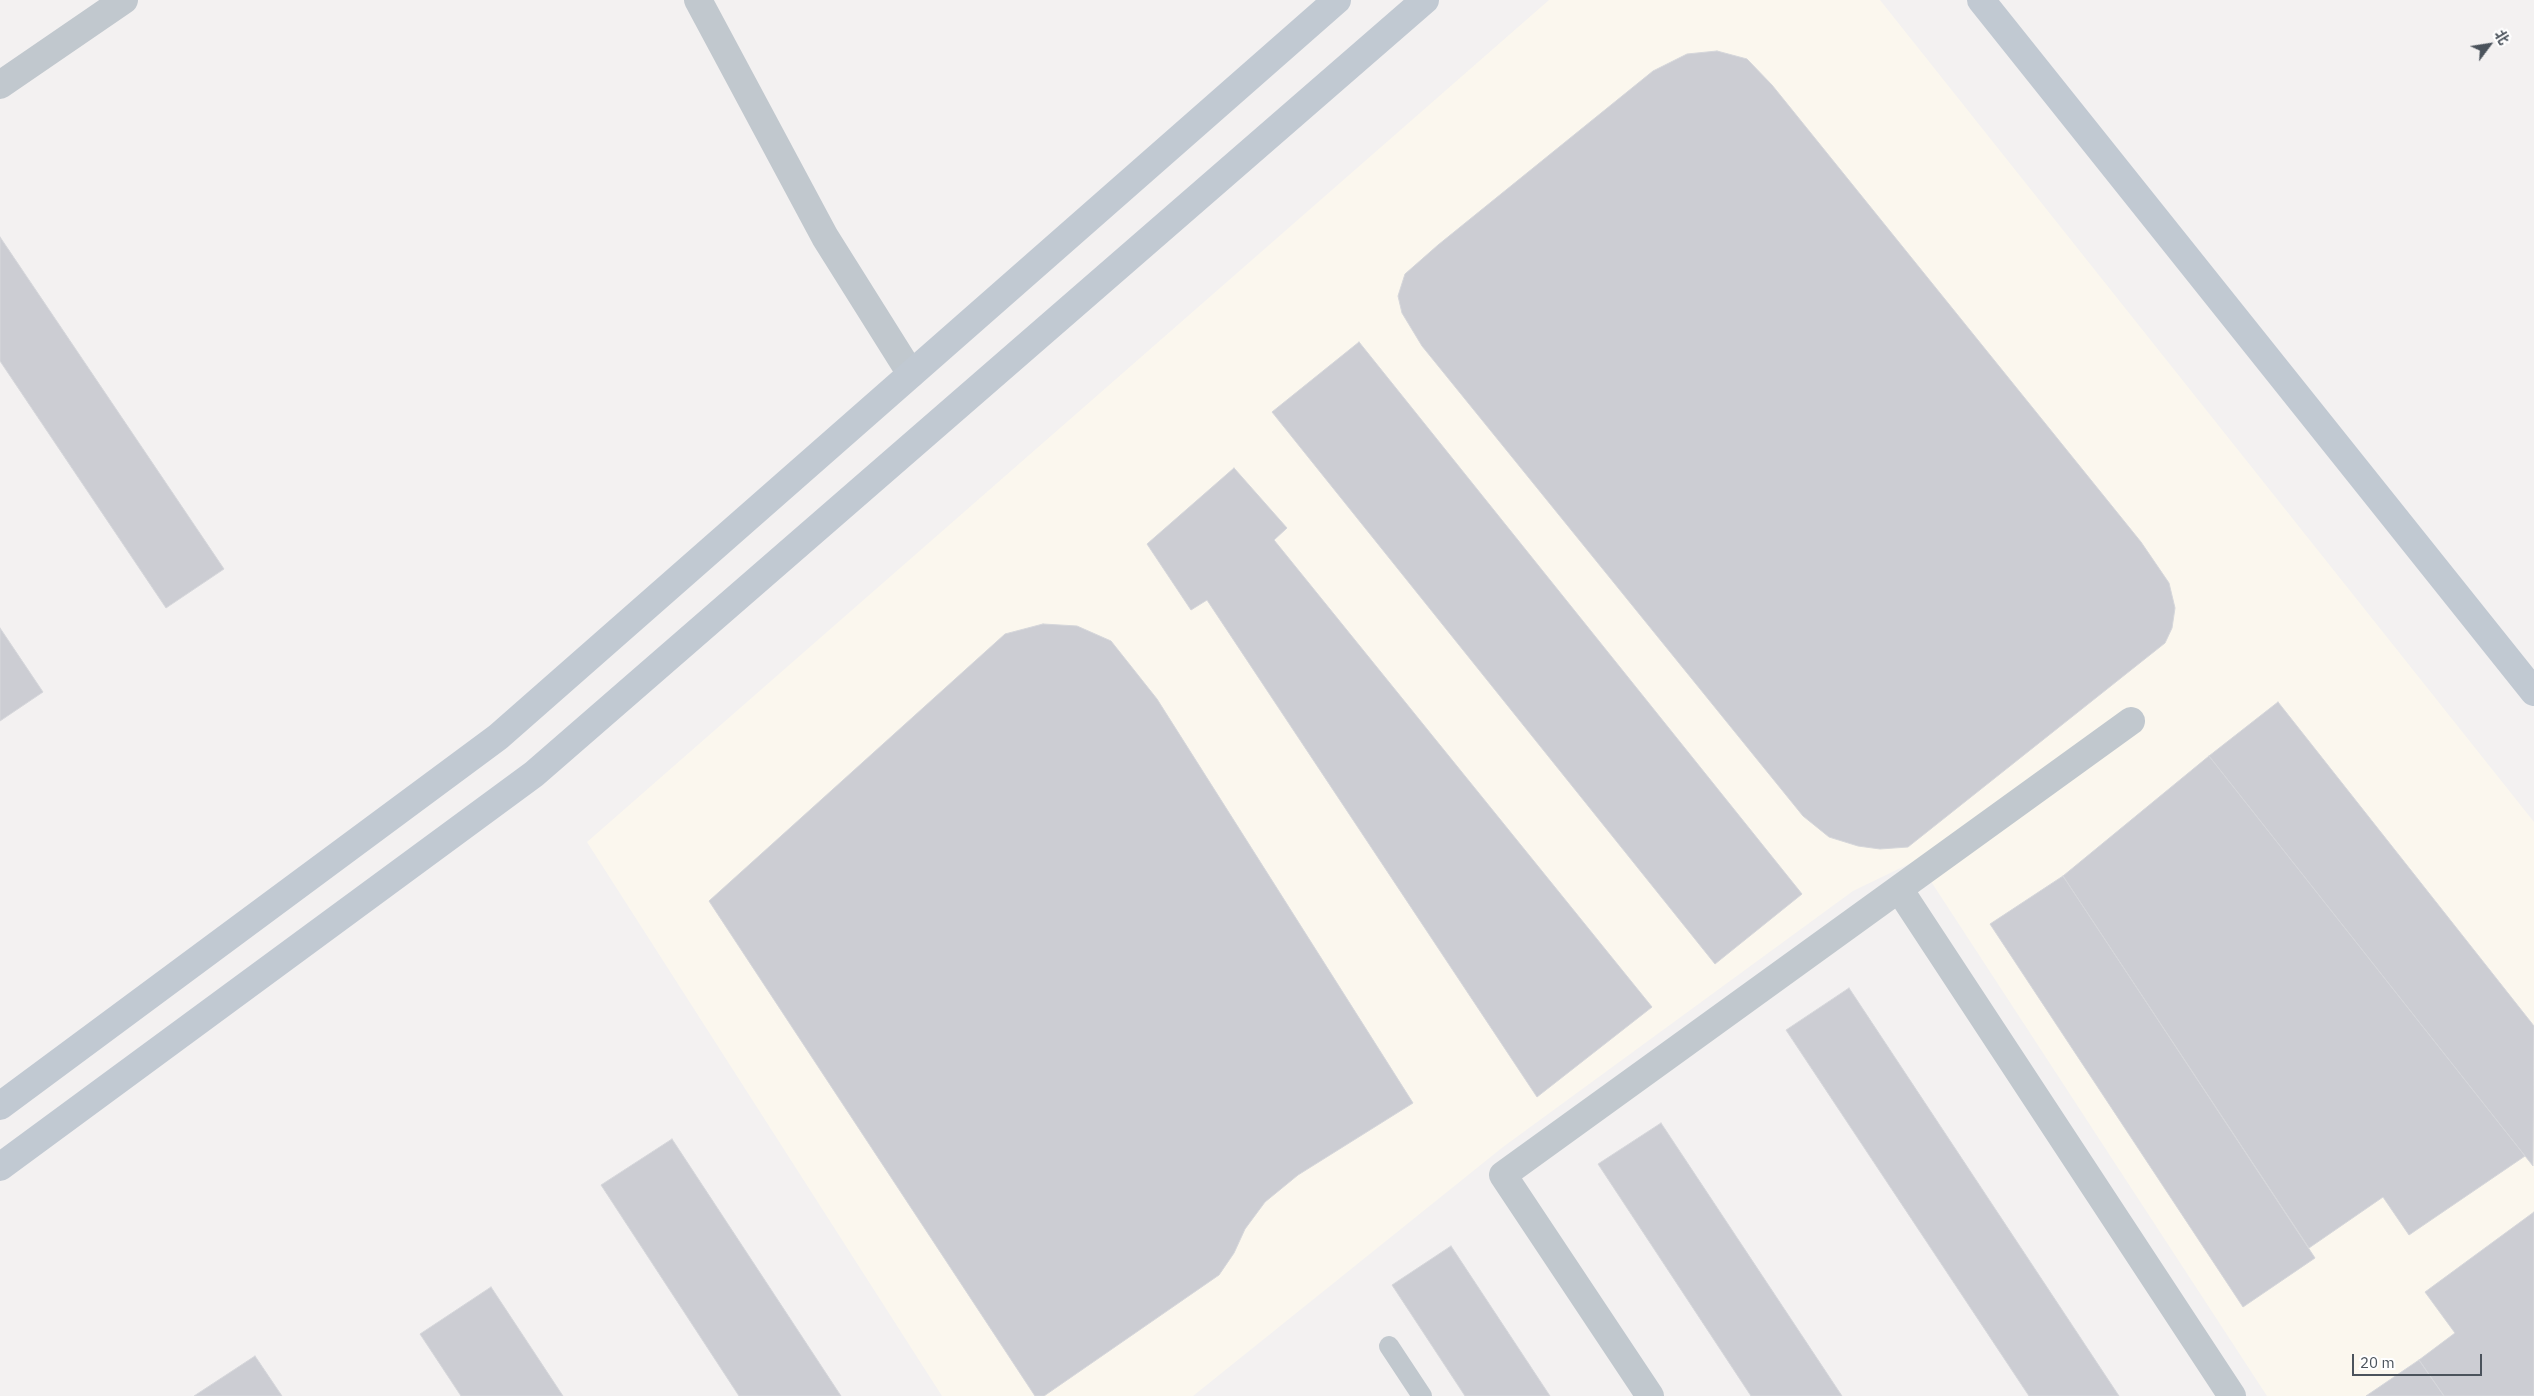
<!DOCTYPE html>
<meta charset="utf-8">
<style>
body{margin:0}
#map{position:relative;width:2534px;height:1396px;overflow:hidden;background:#f3f1f1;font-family:"IBM Plex Sans","Noto Sans SC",sans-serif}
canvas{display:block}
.north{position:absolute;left:2464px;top:20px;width:50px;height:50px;-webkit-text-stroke:4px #fff;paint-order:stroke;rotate:59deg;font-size:14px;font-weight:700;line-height:20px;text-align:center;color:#4b535c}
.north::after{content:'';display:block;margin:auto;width:18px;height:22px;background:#4b535c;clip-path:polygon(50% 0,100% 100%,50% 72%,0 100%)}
.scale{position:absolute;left:2352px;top:1354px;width:130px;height:22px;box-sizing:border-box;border:2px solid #4b535c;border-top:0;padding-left:6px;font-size:15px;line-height:18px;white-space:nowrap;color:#4b535c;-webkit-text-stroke:4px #fff;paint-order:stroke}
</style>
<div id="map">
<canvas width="2534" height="1396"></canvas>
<div class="north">北</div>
<div class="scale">20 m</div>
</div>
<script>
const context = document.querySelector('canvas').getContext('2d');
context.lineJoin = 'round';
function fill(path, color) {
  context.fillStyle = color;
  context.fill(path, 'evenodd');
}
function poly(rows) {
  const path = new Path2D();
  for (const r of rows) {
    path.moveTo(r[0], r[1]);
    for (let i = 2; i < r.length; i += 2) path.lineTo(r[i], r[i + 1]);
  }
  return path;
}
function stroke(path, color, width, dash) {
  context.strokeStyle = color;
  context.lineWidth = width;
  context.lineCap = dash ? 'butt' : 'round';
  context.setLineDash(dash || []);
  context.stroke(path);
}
const commercial = poly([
 [1549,0,1880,0,2534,822,2534,1396,2267,1396,1917,860,1853,891,1503,1147,1193,1396,942,1396,587,842]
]);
const building = poly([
 [1717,51,1747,59,1772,85,2141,542,2169,583,2175,608,2172,628,2165,643,1908,847,1880,849,1858,846,1829,837,1803,816,1422,346,1402,313,1398,296,1405,274,1438,245,1653,71,1687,54,1717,51],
 [0,237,224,569,166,608,0,361,0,237],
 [1359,342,1802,894,1715,964,1272,412,1359,342],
 [1234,468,1287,528,1274,540,1652,1007,1537,1097,1207,600,1191,610,1147,544,1234,468],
 [1043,624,1077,626,1111,641,1157,699,1413,1103,1298,1175,1265,1202,1245,1229,1234,1253,1219,1275,1044,1396,1035,1396,709,901,1005,634,1043,624],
 [0,628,43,692,0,721,0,628],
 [2278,702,2534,1026,2533,1166,2209,756,2278,702],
 [2209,756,2525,1156,2409,1235,2383,1197,2309,1248,2063,876,2209,756],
 [2063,876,2315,1258,2243,1307,1990,924,2063,876],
 [1849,988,2119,1396,2029,1396,1786,1030,1849,988],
 [1661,1123,1842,1396,1751,1396,1598,1164,1661,1123],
 [672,1139,841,1396,739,1396,601,1185,672,1139],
 [2534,1212,2534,1396,2444,1396,2419,1360,2455,1333,2425,1292,2534,1212],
 [1451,1246,1550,1396,1465,1396,1392,1285,1451,1246],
 [491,1287,563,1396,461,1396,420,1334,491,1287],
 [255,1356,282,1396,194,1396,255,1356],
 [2419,1360,2444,1396,2366,1396,2419,1360]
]);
const lane = poly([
 [1389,1346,1422,1396]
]);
const street = poly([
 [698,0,825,237,911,374],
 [0,85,124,0],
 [1899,889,2232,1396],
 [1650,1396,1503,1175,2131,721]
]);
const secondary = poly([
 [1981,0,2534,692],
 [0,1106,498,737,1337,0],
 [0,1167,534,774,1425,0]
]);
fill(commercial, '#fbf7ee');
fill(building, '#cccdd3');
stroke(building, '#d6d7db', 1);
stroke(lane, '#c1c8ce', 20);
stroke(street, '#c1c8ce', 28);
stroke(secondary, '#c1c9d2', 28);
</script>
